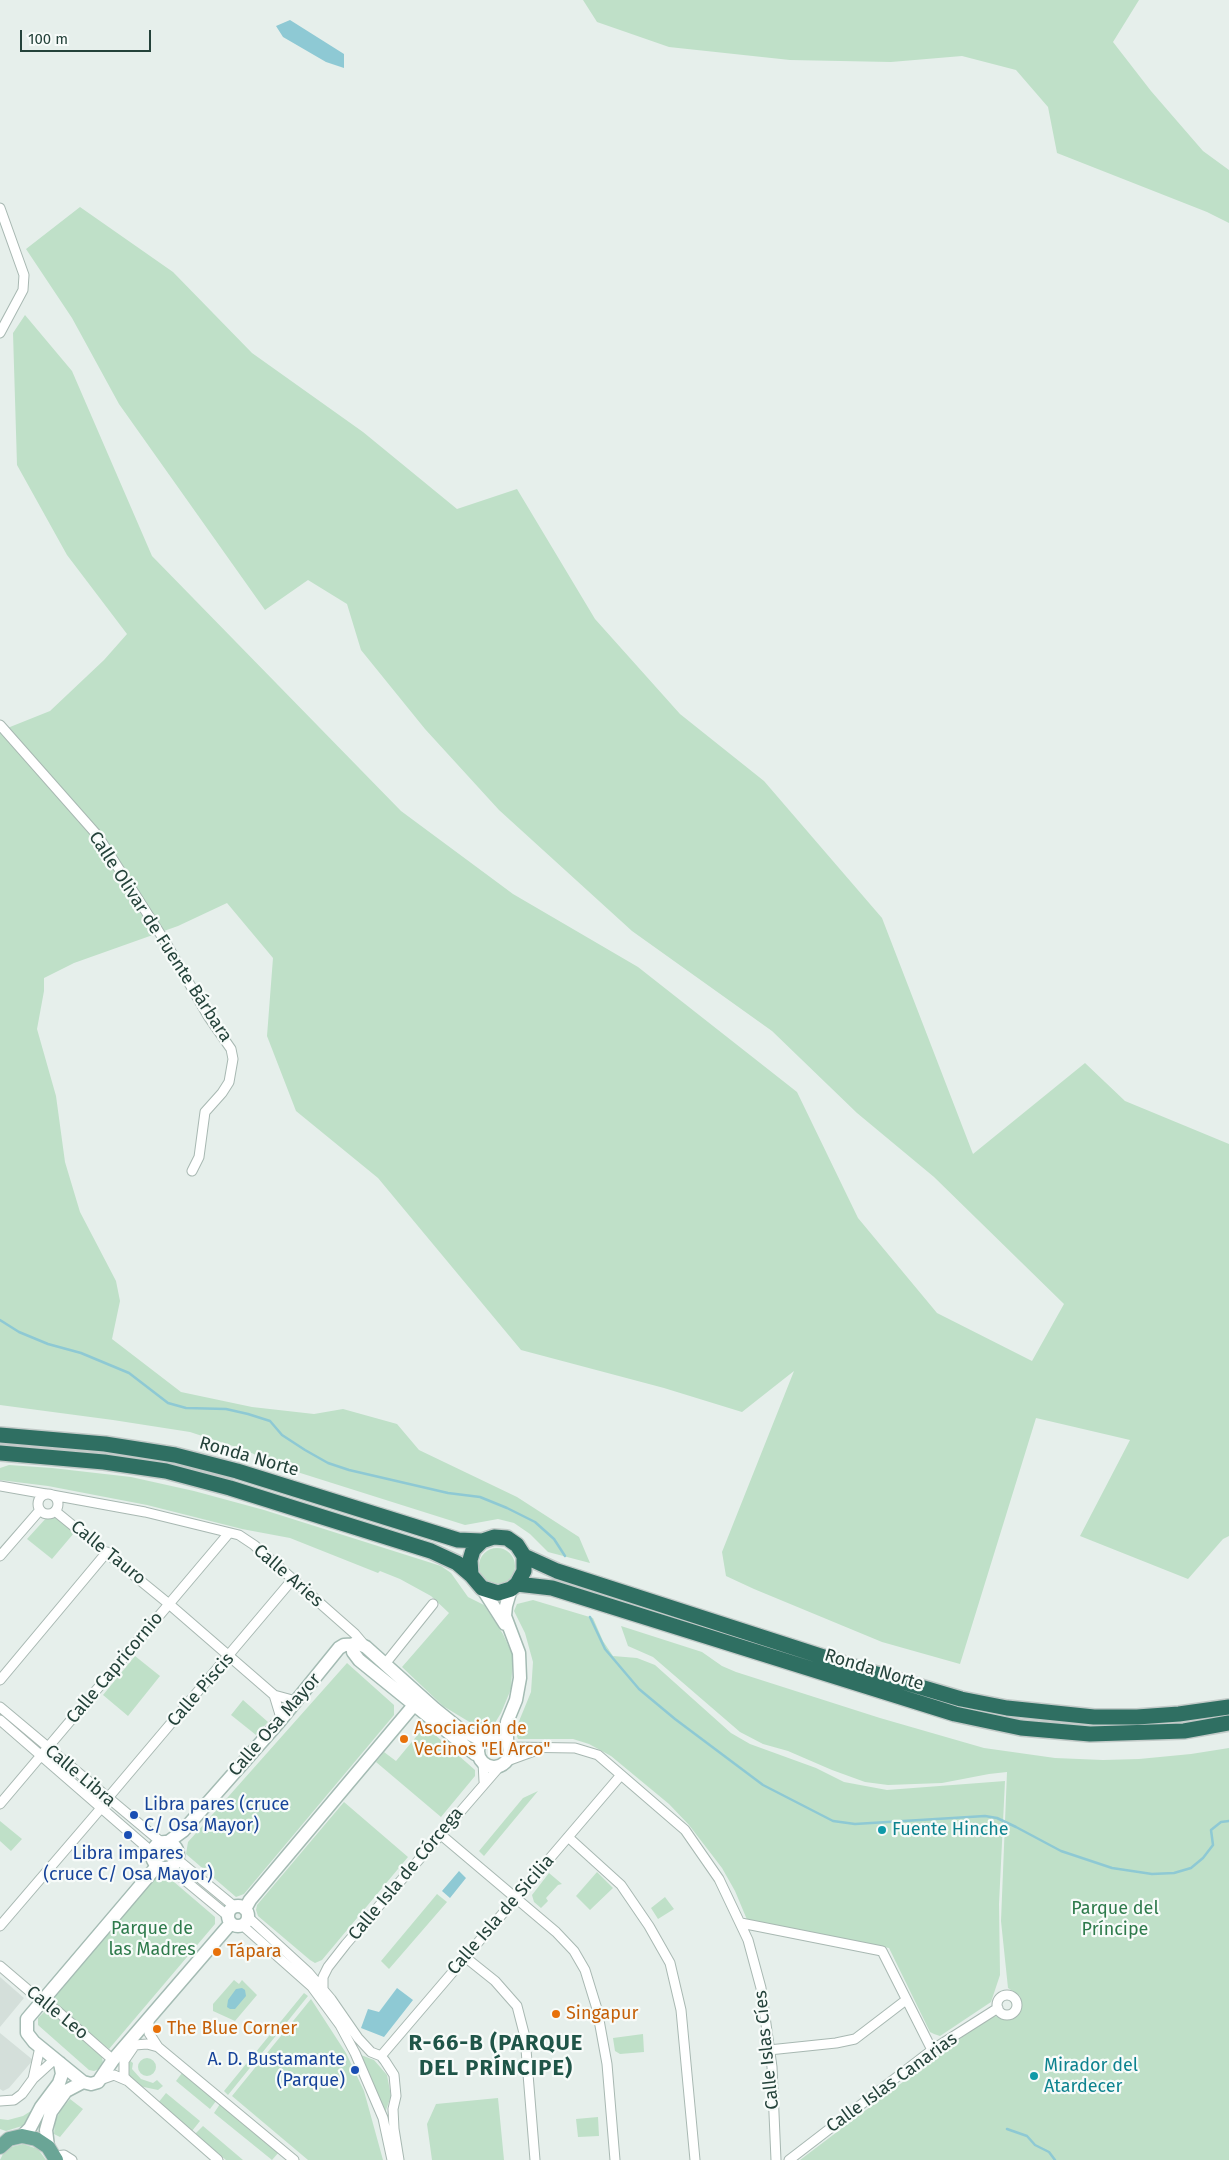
<!DOCTYPE html>
<meta charset="utf-8">
<style>
body{margin:0}
#map{position:relative;width:1229px;height:2160px;overflow:hidden;background:#e6efeb;font-family:"Fira Sans",sans-serif}
canvas{display:block}
.scale{position:absolute;left:20px;top:30px;width:131px;height:22px;box-sizing:border-box;border:2px solid #24423a;border-top:0;padding-left:6px;font-size:15px;line-height:18px;white-space:nowrap;color:#24423a;-webkit-text-stroke:4px #f7fbf9;paint-order:stroke}
</style>
<div id="map">
<canvas width="1229" height="2160"></canvas>
<div class="scale">100 m</div>
</div>
<script>
const context = document.querySelector('canvas').getContext('2d');
context.lineJoin = 'round';
function fill(path, color) {
  context.fillStyle = color;
  context.fill(path, 'evenodd');
}
function poly(rows) {
  const path = new Path2D();
  for (const r of rows) {
    if (r.length === 3) {
      path.moveTo(r[0] + r[2], r[1]);
      path.arc(r[0], r[1], r[2], 0, 2 * Math.PI);
      continue;
    }
    path.moveTo(r[0], r[1]);
    for (let i = 2; i < r.length; i += 2) path.lineTo(r[i], r[i + 1]);
  }
  return path;
}
function stroke(path, color, width, dash) {
  context.strokeStyle = color;
  context.lineWidth = width;
  context.lineCap = dash ? 'butt' : 'round';
  context.setLineDash(dash || []);
  context.stroke(path);
}
function label(font, color, halo, rows, align = 'center') {
  context.font = font + ' "Fira Sans",sans-serif';
  context.lineWidth = 4.5;
  context.setLineDash([]);
  context.textBaseline = 'middle';
  context.strokeStyle = halo;
  context.fillStyle = color;
  for (const [text, x, y, turn = 0] of rows) {
    context.save();
    context.translate(x, y);
    context.rotate((+turn || 0) * Math.PI / 180);
    context.textAlign = isNaN(turn) ? turn : align;
    if (halo) context.strokeText(text, 0, 0);
    context.fillText(text, 0, 0);
    context.restore();
  }
}
const built = poly([
 [0,1977,24,1998,0,2027],
 [0,2033,33,2060,9,2088,3,2091,0,2089]
]);
const green = poly([
 [583,0,1139,0,1113,42,1151,91,1203,151,1229,170,1229,223,1207,212,1057,153,1048,107,1016,70,962,56,891,62,790,60,669,47,597,22],
 [80,207,173,272,252,353,363,432,457,509,517,489,595,619,680,714,764,781,882,918,973,1154,1085,1063,1125,1101,1229,1144,1229,1536,1223,1539,1188,1579,1080,1536,1130,1440,1036,1418,960,1664,882,1642,754,1589,726,1576,722,1552,794,1371,742,1412,664,1388,521,1350,378,1178,296,1111,267,1036,273,958,227,903,178,926,74,963,44,978,44,991,37,1029,56,1096,65,1162,80,1212,116,1281,120,1301,112,1339,181,1392,252,1407,314,1414,343,1409,397,1424,419,1450,517,1497,579,1537,590,1563,548,1552,530,1534,514,1523,498,1519,465,1525,294,1471,242,1449,190,1432,113,1420,0,1405,0,731,50,711,104,660,127,634,67,555,17,465,13,333,25,315,72,371,152,556,401,811,513,894,638,967,797,1092,858,1218,937,1313,1032,1361,1064,1304,934,1177,857,1113,772,1031,632,931,499,810,425,729,361,650,347,604,308,580,265,610,119,404,72,318,26,249],
 [9,1465,52,1468,131,1477,194,1491,264,1510,441,1566,451,1573,468,1597,484,1605,503,1634,513,1656,511,1689,501,1713,493,1726,481,1729,443,1706,402,1667,449,1613,431,1596,400,1579,380,1571,378,1573,290,1538,242,1529,147,1505,48,1486,0,1480,0,1468],
 [48,1516,57,1518,74,1533,52,1559,27,1539],
 [497,1566,18],
 [533,1600,593,1618,603,1641,613,1656,637,1658,655,1665,731,1733,750,1744,816,1768,844,1782,887,1790,1005,1781,999,1904,1000,1975,991,2002,940,2036,934,2034,930,2032,889,1948,748,1922,735,1891,722,1868,689,1825,669,1804,611,1756,589,1744,573,1739,518,1739,515,1731,531,1692,533,1662,525,1633,514,1611,517,1604],
 [621,1626,702,1652,722,1666,736,1672,880,1718,984,1748,1055,1758,1103,1760,1139,1759,1191,1754,1229,1748,1229,2160,800,2160,990,2016,1011,2017,1016,2015,1021,2010,1020,1996,1008,1988,1001,1921,1007,1772,989,1774,942,1783,888,1785,865,1782,832,1770,788,1751,763,1744,740,1732,653,1657,628,1646],
 [135,1656,160,1676,128,1716,103,1695],
 [347,1663,394,1705,394,1715,244,1894,236,1897,186,1854,188,1842],
 [243,1700,268,1722,256,1735,231,1715],
 [425,1726,475,1770,475,1776,441,1817,376,1762,384,1752,396,1761],
 [538,1791,484,1856,479,1851,523,1798],
 [344,1802,408,1857,322,1960,315,1963,310,1960,258,1916,256,1910,257,1905],
 [0,1821,22,1839,11,1851,0,1841],
 [597,1872,613,1888,590,1910,576,1896],
 [549,1873,562,1884,558,1885,546,1898,548,1901,541,1908,534,1902,532,1895],
 [157,1876,167,1876,215,1917,215,1924,109,2049,58,2007,55,1997],
 [437,1894,447,1902,389,1969,381,1961],
 [665,1897,674,1909,658,1919,651,1908],
 [234,1980,239,1984,242,1980,257,1995,235,2021,213,2011,213,2004],
 [304,1993,308,1996,228,2095,224,2091],
 [311,1999,346,2053,364,2091,383,2160,308,2160,232,2096],
 [47,2009,102,2057,103,2063,99,2069,94,2071,89,2070,38,2025,38,2018],
 [643,2034,644,2052,620,2054,615,2051,613,2038],
 [361,2055,374,2060,387,2075,391,2096,385,2113],
 [147,2067,9],
 [129,2060,133,2063,132,2069,141,2079,153,2083,157,2080,163,2086,158,2090,139,2086,130,2078,128,2071],
 [182,2073,216,2101,210,2109,176,2081],
 [166,2093,200,2121,192,2131,158,2103],
 [498,2098,504,2160,432,2160,427,2124,436,2104],
 [70,2099,83,2109,60,2137,54,2134,55,2121,61,2110],
 [220,2104,279,2152,272,2160,214,2113],
 [34,2109,31,2118,22,2126,6,2131,0,2129,0,2119,8,2120,23,2116],
 [598,2117,599,2136,578,2137,576,2119],
 [203,2126,243,2160,226,2160,195,2134],
 [23,2144,38,2149,46,2160,0,2160,4,2152,11,2147]
]);
const water = poly([
 [290,20,344,54,344,68,326,62,283,37,276,26],
 [459,1871,466,1878,450,1898,442,1891],
 [242,1988,245,1990,246,1996,235,2009,230,2009,227,2007,228,2000,236,1989],
 [397,1988,413,2000,384,2037,361,2028,368,2009,379,2012]
]);
const stream = poly([
 [0,1320,19,1332,48,1344,81,1353,129,1373,168,1403,186,1408,226,1409,248,1414,270,1421,282,1435,305,1450,328,1463,349,1470,448,1493,480,1497,507,1508,535,1522,554,1539,565,1556],
 [590,1617,605,1649,639,1689,675,1719,763,1785,833,1821,855,1824,985,1816,997,1818,1016,1827,1061,1851,1112,1868,1152,1874,1174,1873,1191,1868,1203,1858,1213,1845,1211,1830,1221,1822,1229,1821],
 [1007,2129,1027,2136,1035,2145,1049,2152,1055,2160]
]);
const street = poly([
 [0,208,24,275,23,290,0,333],
 [0,725,98,836,166,943,208,1016,231,1049,233,1059,229,1082,222,1093,205,1112,199,1157,192,1171],
 [0,1486,46,1494],
 [48,1504,10],
 [52,1495,145,1512,239,1535,254,1545,355,1634,366,1647],
 [55,1511,169,1604,274,1695,296,1701],
 [0,1556,40,1510],
 [385,1664,433,1604],
 [0,1680,107,1552],
 [274,1695,281,1718],
 [0,1707,161,1842],
 [0,1720,152,1852],
 [510,1747,575,1748,598,1755,685,1830,719,1879,748,1940,761,1988,772,2067,776,2160],
 [507,1761,537,1750],
 [483,1762,484,1781],
 [107,1799,292,1580],
 [0,1804,229,1533],
 [440,1834,556,1932,574,1951,585,1970,597,2009,607,2064,615,2160],
 [568,1837,621,1885,649,1926,670,1963,681,2010,695,2160],
 [178,1860,235,1907],
 [170,1868,228,1916],
 [248,1917,308,1972,331,1999,358,2038,371,2052,381,2056,385,2061,394,2075,396,2096,393,2109,394,2129,399,2160],
 [741,1923,882,1951,932,2050],
 [242,1925,312,1987,340,2025,355,2053,383,2118,392,2160],
 [0,1926,102,1807],
 [465,1957,495,1981,517,2006,525,2037,535,2160],
 [0,1966,41,2001,55,2009,113,2060],
 [323,1989,323,1977,328,1967,346,1944,500,1766],
 [1007,2005,10],
 [149,2019,149,2033,158,2047,294,2160],
 [769,2050,836,2043,855,2039,906,2000],
 [381,2056,621,1775],
 [33,2079,40,2047],
 [100,2080,114,2075,128,2081,218,2160],
 [128,2081,124,2077,124,2061,135,2045,147,2044,158,2047],
 [0,2101,14,2100,22,2094,33,2079,55,2059],
 [55,2156,64,2155,72,2160],
 [789,2160,932,2050,998,2008]
]);
const secondary = poly([
 [482,1588,505,1624],
 [353,1644,353,1652,359,1660,475,1754,478,1754],
 [494,1751,16],
 [507,1740,507,1722,516,1700,520,1678,519,1653,505,1616,506,1606,511,1589],
 [165,1855,13],
 [168,1842,183,1831,279,1722,339,1648,344,1645,359,1644,366,1647,435,1709,461,1730,482,1740],
 [157,1866,27,2019,27,2033,34,2042,83,2082,91,2084,98,2082,113,2060,231,1923],
 [238,1916,10],
 [245,1909,250,1900,414,1705],
 [22,2136,30,2128,41,2107,59,2083,62,2074,60,2063],
 [48,2147,46,2130,51,2112,66,2091,83,2082]
]);
const primary = poly([
 [0,2147,9,2139,22,2136,36,2139,48,2147,56,2160]
]);
const highway = poly([
 [0,1435,105,1444,175,1455,237,1471,458,1540,482,1541,494,1537,507,1538,517,1545,524,1556,524,1571,517,1584,511,1589,498,1593,482,1588,471,1575,470,1560,473,1550,482,1541],
 [0,1453,104,1462,166,1471,230,1488,431,1551,457,1563,471,1575],
 [524,1556,557,1571,873,1673,961,1699,1007,1708,1094,1717,1137,1717,1179,1714,1229,1707],
 [517,1584,552,1588,955,1714,1021,1728,1090,1734,1184,1731,1229,1723]
]);
const markers = [
 [404,1739,5,"#e8710a"],
 [134,1815,5,"#1a4fb4"],
 [882,1830,5,"#0f9aa8"],
 [128,1835,5,"#1a4fb4"],
 [217,1952,5,"#e8710a"],
 [556,2014,5,"#e8710a"],
 [157,2029,5,"#e8710a"],
 [355,2070,5,"#1a4fb4"],
 [1034,2076,5,"#0f9aa8"]
];
const streetNames = [
 ["Calle Olivar de Fuente Bárbara",160,937,57],
 ["Ronda Norte",249,1457,16],
 ["Calle Tauro",108,1553,39],
 ["Calle Aries",288,1576,41],
 ["Calle Capricornio",115,1668,-50],
 ["Ronda Norte",874,1670,17],
 ["Calle Piscis",201,1690,-49],
 ["Calle Osa Mayor",275,1725,-49],
 ["Calle Libra",80,1776,40],
 ["Calle Isla de Córcega",406,1874,-50],
 ["Calle Isla de Sicilia",501,1915,-49],
 ["Calle Leo",57,2013,39],
 ["Calle Islas Cíes",767,2050,-96],
 ["Calle Islas Canarias",892,2083,-36]
];
const foodNames = [
 ["Asociación de",414,1729],
 ["Vecinos \"El Arco\"",414,1750],
 ["Tápara",227,1952],
 ["Singapur",566,2014],
 ["The Blue Corner",167,2029]
];
const transitNames = [
 ["Libra pares (cruce",144,1805],
 ["C/ Osa Mayor)",144,1826],
 ["Libra impares",128,1854,"center"],
 ["(cruce C/ Osa Mayor)",128,1875,"center"],
 ["A. D. Bustamante",345,2060,"right"],
 ["(Parque)",345,2081,"right"]
];
const cultureNames = [
 ["Fuente Hinche",892,1830],
 ["Mirador del",1044,2066],
 ["Atardecer",1044,2087]
];
const parkNames = [
 ["Parque del",1115,1909],
 ["Príncipe",1115,1930],
 ["Parque de",152,1929],
 ["las Madres",152,1950]
];
const districtNames = [
 ["R-66-B (PARQUE",496,2044],
 ["DEL PRÍNCIPE)",496,2069]
];
fill(built, '#d4dfda');
fill(green, '#bfe0c8');
fill(water, '#8ec9d4');
stroke(stream, '#8ec9d4', 2.5);
stroke(street, '#a8b8b2', 11);
stroke(secondary, '#a4bbb3', 15);
stroke(primary, '#c2cac8', 16);
stroke(highway, '#c2cac8', 18);
stroke(street, '#fff', 9);
stroke(secondary, '#fff', 12);
stroke(primary, '#6aa596', 14);
stroke(highway, '#2f6f62', 15);
for (const [x, y, r, color] of markers) {
  const dot = new Path2D();
  dot.arc(x, y, r, 0, 2 * Math.PI);
  context.fillStyle = color;
  context.fill(dot);
  stroke(dot, '#f7fbf9', 2);
}
label('18px', '#24423a', '#f7fbf9', streetNames);
label('18px', '#c56008', '#f7fbf9', foodNames, 'left');
label('18px', '#164399', '#f7fbf9', transitNames, 'left');
label('18px', '#0d838f', '#f7fbf9', cultureNames, 'left');
label('18px', '#2d7a4b', '#f7fbf9', parkNames);
context.letterSpacing = '1px';
label('bold 22px', '#1f5548', '#f7fbf9', districtNames);
context.letterSpacing = '0px';
</script>
